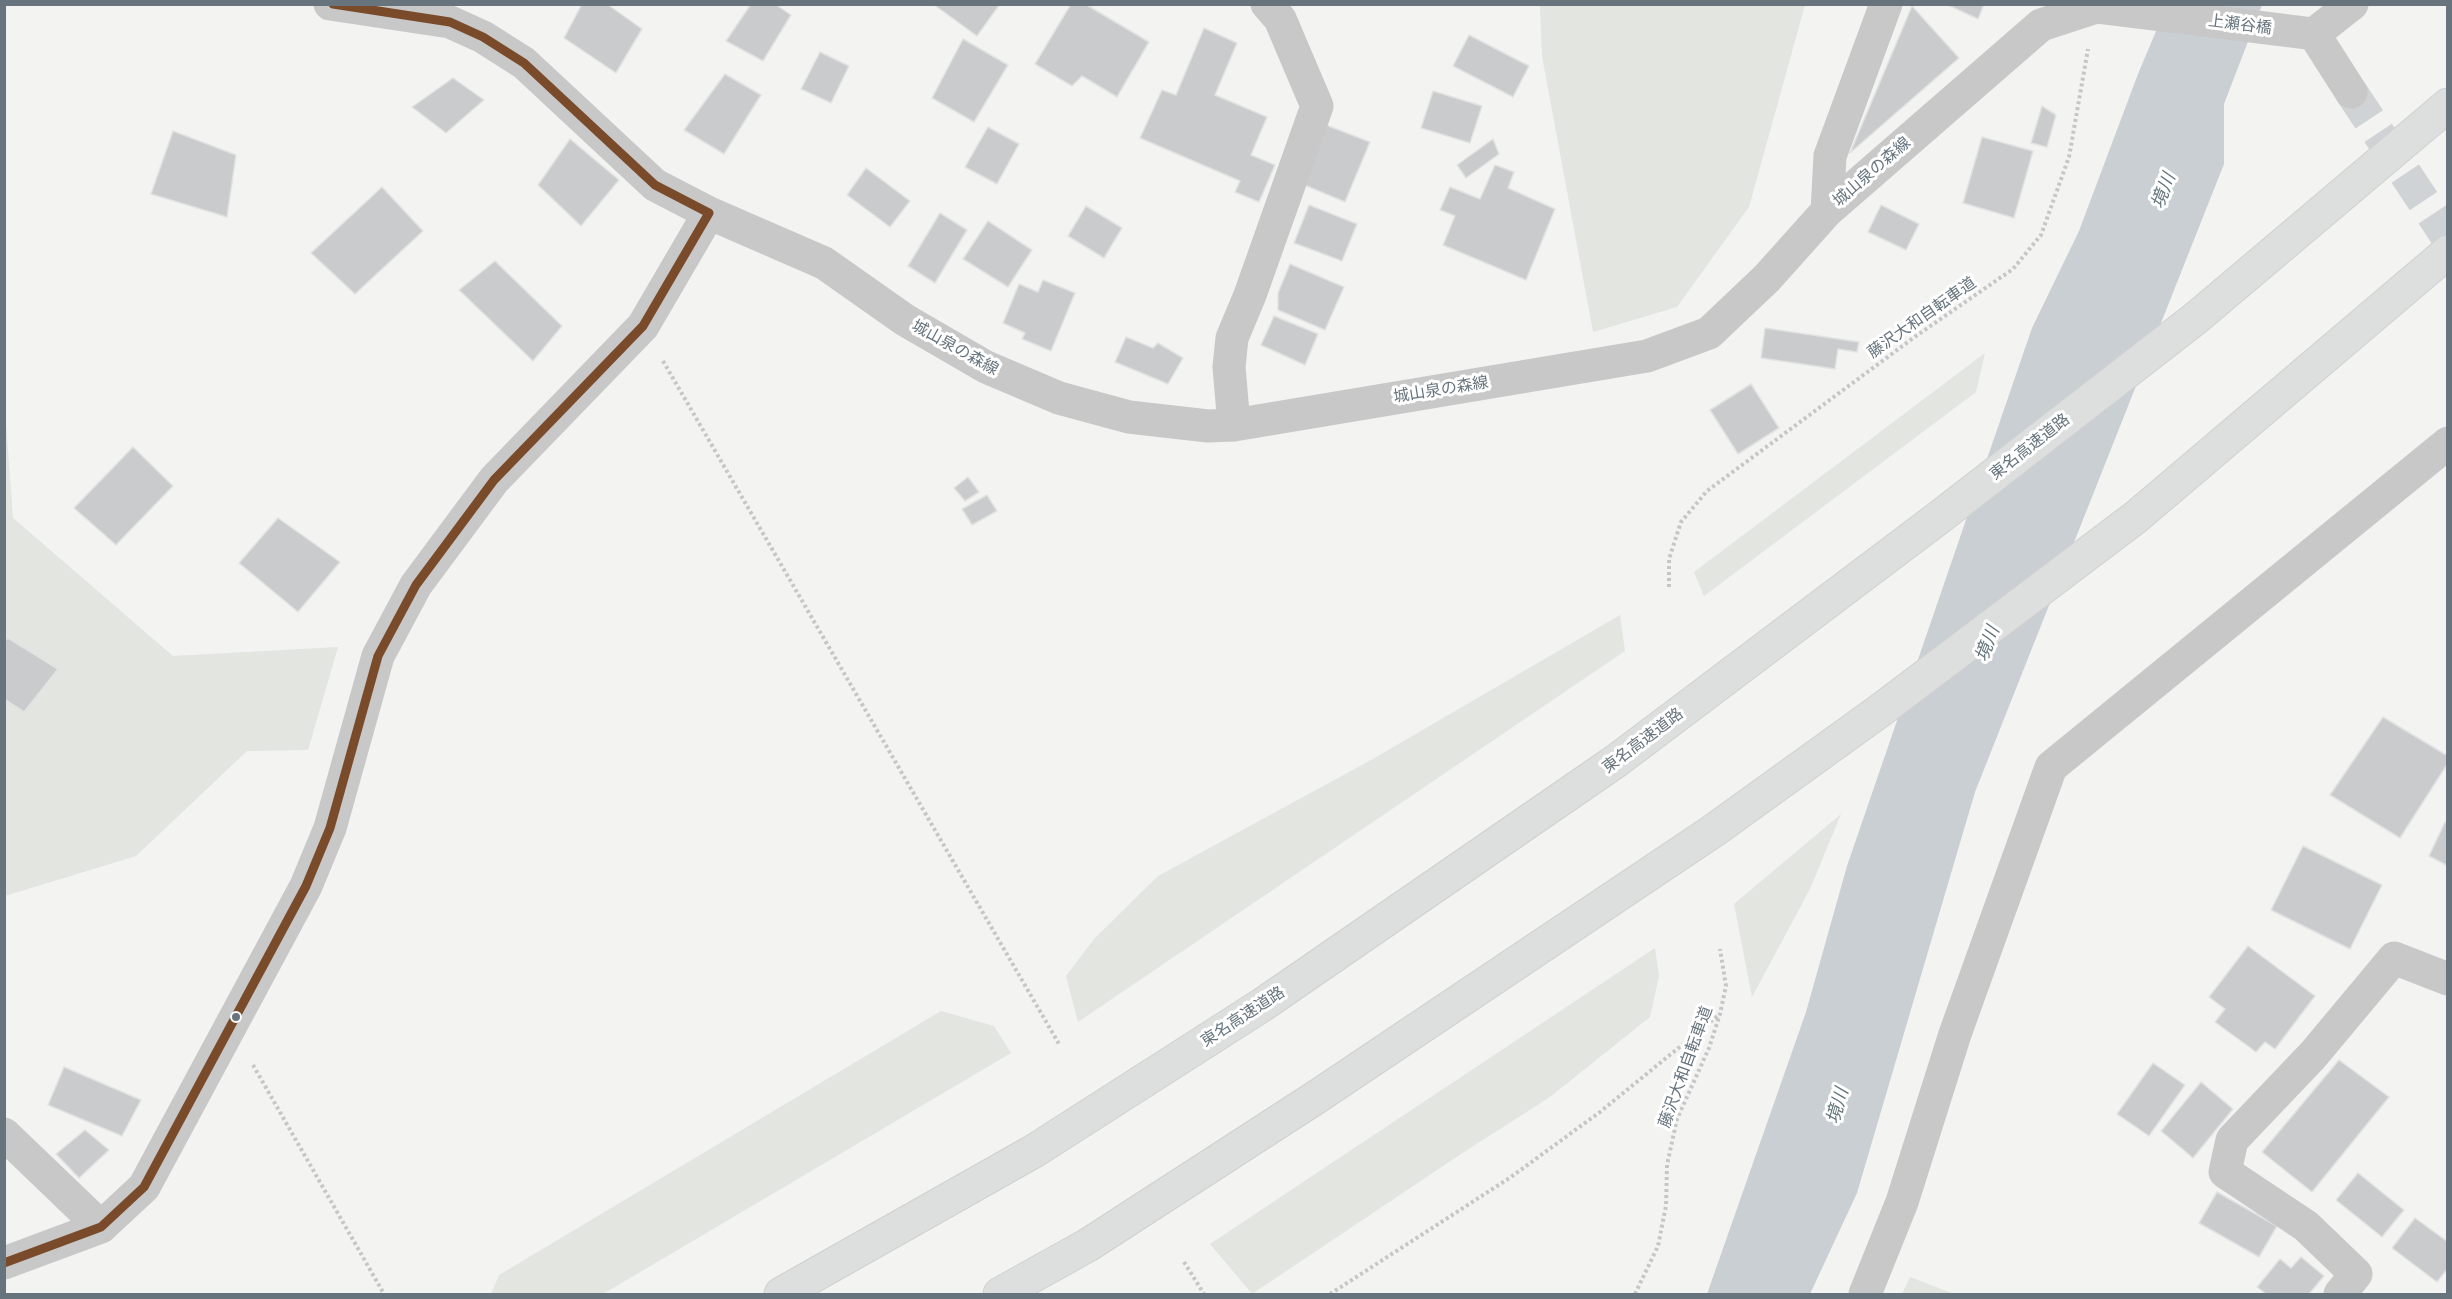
<!DOCTYPE html>
<meta charset="utf-8">
<style>
body{margin:0}
#map{position:relative;width:2452px;height:1299px;overflow:hidden;background:#f3f3f2;font-family:Karla,sans-serif}
canvas{display:block}
.frame{position:absolute;inset:0;border:6px solid #67747e;pointer-events:none}
</style>
<div id="map">
<canvas width="2452" height="1299"></canvas>
<div class="frame"></div>
</div>
<script>
const context = document.querySelector('canvas').getContext('2d');
context.lineJoin = 'round';
function fill(path, color) {
  context.fillStyle = color;
  context.fill(path, 'evenodd');
}
function poly(rows) {
  const path = new Path2D();
  for (const r of rows) {
    path.moveTo(r[0], r[1]);
    for (let i = 2; i < r.length; i += 2) path.lineTo(r[i], r[i + 1]);
  }
  return path;
}
function stroke(path, color, width, dash) {
  context.strokeStyle = color;
  context.lineWidth = width;
  context.lineCap = dash ? 'butt' : 'round';
  context.setLineDash(dash || []);
  context.stroke(path);
}
function label(font, color, halo, rows, align = 'center') {
  context.font = font + ' Karla,"Noto Sans JP",sans-serif';
  context.lineWidth = 6;
  context.setLineDash([]);
  context.textBaseline = 'middle';
  context.strokeStyle = halo;
  context.fillStyle = color;
  for (const [text, x, y, turn = 0] of rows) {
    context.save();
    context.translate(x, y);
    context.rotate((+turn || 0) * Math.PI / 180);
    context.textAlign = isNaN(turn) ? turn : align;
    if (halo) context.strokeText(text, 0, 0);
    context.fillText(text, 0, 0);
    context.restore();
  }
}
const green = poly([
 [1540,5,1805,5,1749,207,1677,307,1593,332,1542,56],
 [1985,353,1976,392,1704,596,1694,572],
 [4,395,13,518,173,656,338,647,308,750,247,751,136,856,5,896],
 [1620,615,1625,651,1078,1022,1066,976,1094,939,1158,876,1371,760],
 [1841,814,1810,889,1752,997,1734,904],
 [1655,948,1659,976,1650,1017,1550,1097,1461,1154,1252,1294,1210,1244],
 [941,1011,994,1026,1011,1053,603,1294,491,1294,499,1275],
 [1910,1277,1954,1294,1902,1294]
]);
const water = poly([
 [2167,5,2262,5,2224,104,2224,164,1975,792,1857,1193,1810,1294,1707,1294,1806,1012,1847,866,2032,328,2079,231,2138,74]
]);
const building = poly([
 [582,4,607,4,642,29,616,73,564,38,582,4],
 [751,4,775,4,791,15,763,61,726,41,751,4],
 [933,4,1000,4,977,36,933,4],
 [1071,4,1085,4,1149,42,1117,97,1082,76,1072,86,1035,64,1071,4],
 [1946,4,1984,4,1978,19,1946,4],
 [1912,6,1959,58,1850,153,1912,6],
 [1204,28,1237,43,1215,95,1267,117,1251,155,1275,165,1259,202,1235,192,1240,181,1140,138,1162,90,1176,95,1204,28],
 [1469,35,1529,66,1513,97,1453,66,1469,35],
 [963,39,1008,65,974,122,932,98,963,39],
 [820,52,849,66,831,103,801,89,820,52],
 [725,74,761,95,724,154,684,130,725,74],
 [453,78,484,100,446,133,412,107,453,78],
 [1433,91,1482,106,1470,143,1421,128,1433,91],
 [2042,106,2056,115,2047,147,2031,143,2042,106],
 [1326,125,1370,142,1345,202,1302,184,1326,125],
 [988,127,1019,144,997,184,965,167,988,127],
 [173,131,236,155,227,217,151,194,173,131],
 [1982,137,2033,151,2014,218,1963,203,1982,137],
 [570,139,619,180,581,226,538,185,570,139],
 [1493,139,1499,154,1466,178,1457,165,1493,139],
 [1495,165,1514,172,1508,188,1555,209,1526,280,1443,245,1455,216,1440,210,1450,187,1480,199,1495,165],
 [866,168,910,201,890,227,847,195,866,168],
 [382,187,423,231,355,294,311,253,382,187],
 [1309,205,1357,224,1342,261,1294,243,1309,205],
 [1881,205,1919,224,1906,250,1868,232,1881,205],
 [1086,206,1122,228,1104,258,1068,236,1086,206],
 [940,213,967,230,935,283,908,266,940,213],
 [988,221,1032,250,1008,287,963,259,988,221],
 [495,261,562,326,533,361,459,290,495,261],
 [1290,264,1344,287,1325,330,1278,310,1278,293,1290,264],
 [1043,280,1075,293,1051,351,1022,339,1025,333,1003,323,1019,284,1038,292,1043,280],
 [1274,316,1318,334,1305,365,1261,345,1274,316],
 [1765,328,1859,342,1857,352,1838,349,1835,369,1761,358,1765,328],
 [1126,337,1153,348,1158,343,1183,358,1168,384,1115,362,1126,337],
 [1751,384,1779,428,1738,454,1710,410,1751,384],
 [133,447,173,486,116,545,74,508,133,447],
 [968,477,979,492,965,501,954,488,968,477],
 [987,495,997,511,972,525,962,509,987,495],
 [278,518,340,562,298,612,239,563,278,518],
 [8,638,58,669,24,712,4,699,4,642,8,638],
 [2383,717,2448,756,2448,763,2400,838,2330,795,2383,717],
 [2445,822,2448,823,2448,866,2429,856,2445,822],
 [2303,846,2382,885,2350,949,2271,910,2303,846],
 [2248,946,2315,996,2275,1049,2265,1042,2256,1052,2215,1022,2225,1009,2209,997,2248,946],
 [2339,1060,2389,1097,2312,1192,2262,1152,2339,1060],
 [2153,1063,2185,1085,2149,1136,2117,1114,2153,1063],
 [64,1067,141,1100,122,1136,48,1105,64,1067],
 [2201,1082,2233,1109,2193,1158,2161,1131,2201,1082],
 [85,1130,109,1150,79,1178,56,1154,85,1130],
 [2358,1173,2404,1210,2382,1237,2336,1200,2358,1173],
 [2217,1192,2277,1226,2259,1257,2199,1223,2217,1192],
 [2415,1218,2448,1242,2448,1268,2437,1282,2392,1248,2415,1218],
 [2301,1257,2324,1276,2309,1294,2266,1294,2257,1287,2280,1259,2291,1268,2301,1257]
]);
const minorTunnel = poly([
 [2351,92,2448,238]
]);
const path = poly([
 [663,361,1059,1044],
 [1669,587,1669,559,1681,522,1707,491,1916,336,2013,269,2041,235,2069,157,2088,49],
 [253,1065,384,1294],
 [1184,1262,1204,1294],
 [1330,1294,1511,1177,1600,1112,1720,1014],
 [1635,1294,1658,1246,1666,1206,1667,1165,1677,1119,1709,1048,1720,1014,1726,986,1720,949]
]);
const minor = poly([
 [330,4,450,22,483,37,524,63,655,185,709,213,824,263,905,320,986,367,1059,398,1129,417,1208,426,1234,425,1647,356,1709,333,1767,278,1827,211,2041,25,2096,7,2314,34],
 [2314,34,2351,92],
 [2314,34,2352,4],
 [1827,211,1830,156,1886,4],
 [1234,425,1229,367,1232,338,1250,295,1317,106,1280,19,1267,4],
 [4,1134,101,1227],
 [4,1263,101,1227,144,1187,306,886,330,828,378,656,416,585,494,480,643,326,709,213],
 [1865,1294,1902,1202,1955,1034,2051,767,2448,443],
 [2340,1294,2356,1274,2306,1226,2225,1172,2232,1140,2313,1055,2394,958,2448,979]
]);
const highway = poly([
 [781,1294,1034,1151,1262,1005,1616,761,1937,519,2196,318,2448,105],
 [1000,1294,1088,1245,1315,1098,1713,831,1878,712,2136,517,2448,252]
]);
const bus1 = poly([
 [333,4,450,22,483,37,524,63,655,185,709,213],
 [4,1263,101,1227,144,1187,306,886,330,828,378,656,416,585,494,480,643,326,709,213]
]);
const markers = [
 [236,1017,5,"#67747e"]
];
const streetNames = [
 ["上瀬谷橋",2240,25,7],
 ["城山泉の森線",1872,172,-41],
 ["藤沢大和自転車道",1922,318,-35],
 ["城山泉の森線",955,348,29],
 ["城山泉の森線",1441,390,-9],
 ["東名高速道路",2030,447,-38],
 ["東名高速道路",1643,741,-37],
 ["東名高速道路",1243,1017,-33],
 ["藤沢大和自転車道",1686,1067,-70]
];
const waterNames = [
 ["境川",2164,191,-69],
 ["境川",1988,644,-69],
 ["境川",1838,1106,-74]
];
fill(green, '#e2e5e0');
fill(water, '#c9cfd2');
fill(building, '#cacbcc');
stroke(building, '#e2e2e2', 1.5);
stroke(minorTunnel, '#d0d3d5', 33, [33, 16]);
stroke(highway, '#d0d0d0', 35);
stroke(path, '#c5c6c7', 4, [3, 3]);
stroke(minor, '#c8c8c9', 33);
stroke(highway, '#dddede', 33);
stroke(bus1, '#7a4b2a', 9);
for (const [x, y, r, color] of markers) {
  const dot = new Path2D();
  dot.arc(x, y, r, 0, 2 * Math.PI);
  context.fillStyle = color;
  context.fill(dot);
  stroke(dot, '#fff', 2);
}
label('16px', '#67747e', '#fff', streetNames);
label('italic 18px', '#63757b', '#fff', waterNames);
</script>
